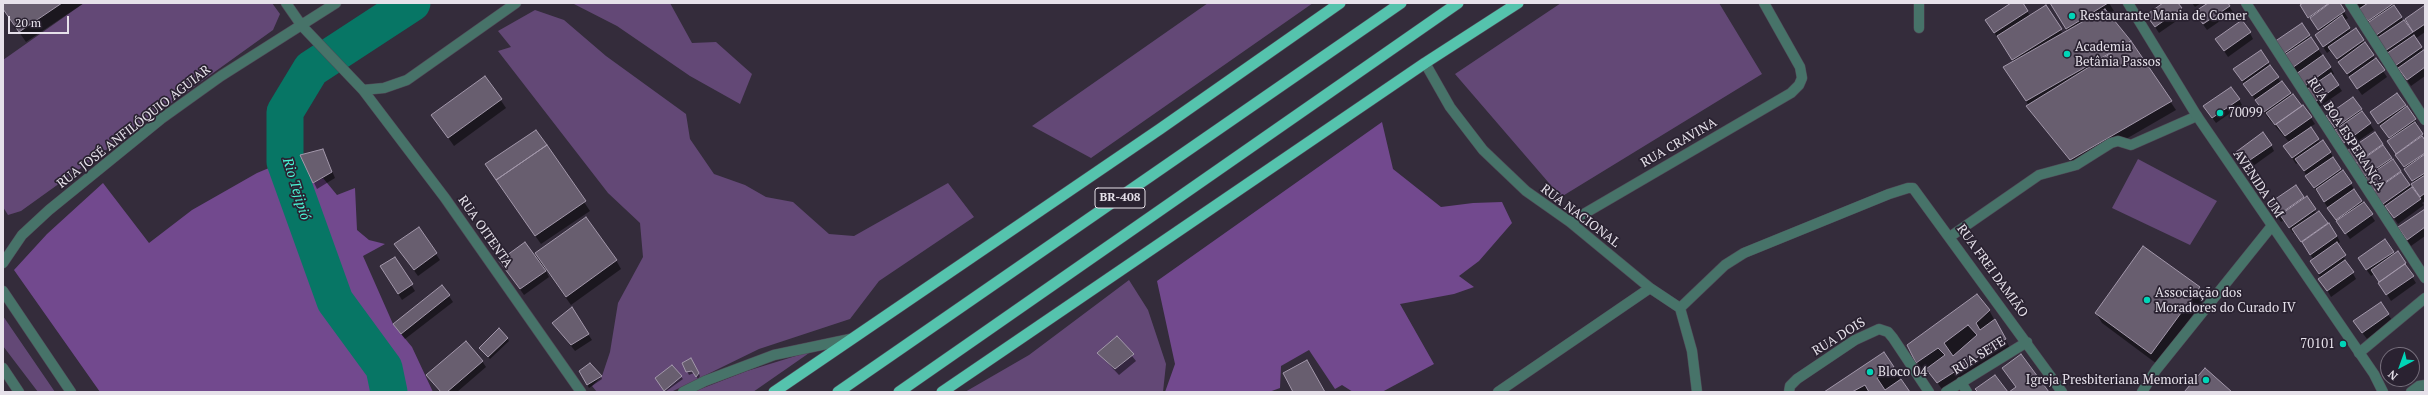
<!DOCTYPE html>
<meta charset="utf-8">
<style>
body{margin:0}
#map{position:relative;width:2428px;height:395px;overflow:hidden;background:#342c3b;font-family:"PT Serif",serif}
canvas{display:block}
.frame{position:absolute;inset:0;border:4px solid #e6e1ea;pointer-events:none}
.north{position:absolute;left:2380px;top:347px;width:40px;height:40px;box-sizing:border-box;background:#2a2231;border:1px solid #756e7b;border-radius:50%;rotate:221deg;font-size:11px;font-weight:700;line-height:16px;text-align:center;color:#e6e1ea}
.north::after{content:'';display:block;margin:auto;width:14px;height:18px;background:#00d5b7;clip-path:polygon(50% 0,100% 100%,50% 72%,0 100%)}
.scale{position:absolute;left:8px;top:16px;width:61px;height:18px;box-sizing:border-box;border:2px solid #e6e1ea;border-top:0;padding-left:5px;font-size:12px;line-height:14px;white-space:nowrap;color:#e6e1ea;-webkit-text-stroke:3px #2a2231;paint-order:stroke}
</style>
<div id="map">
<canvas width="2428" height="395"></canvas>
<div class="frame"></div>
<div class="north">N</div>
<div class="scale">20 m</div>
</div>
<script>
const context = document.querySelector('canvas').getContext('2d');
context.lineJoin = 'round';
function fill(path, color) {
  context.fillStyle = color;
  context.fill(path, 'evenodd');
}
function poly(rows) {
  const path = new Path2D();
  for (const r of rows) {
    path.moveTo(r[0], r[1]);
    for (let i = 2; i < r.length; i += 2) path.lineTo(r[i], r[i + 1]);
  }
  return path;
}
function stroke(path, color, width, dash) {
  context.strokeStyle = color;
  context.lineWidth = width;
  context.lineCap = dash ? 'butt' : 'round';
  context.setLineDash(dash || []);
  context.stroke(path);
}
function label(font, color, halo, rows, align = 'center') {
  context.font = font + ' "PT Serif",serif';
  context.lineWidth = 3.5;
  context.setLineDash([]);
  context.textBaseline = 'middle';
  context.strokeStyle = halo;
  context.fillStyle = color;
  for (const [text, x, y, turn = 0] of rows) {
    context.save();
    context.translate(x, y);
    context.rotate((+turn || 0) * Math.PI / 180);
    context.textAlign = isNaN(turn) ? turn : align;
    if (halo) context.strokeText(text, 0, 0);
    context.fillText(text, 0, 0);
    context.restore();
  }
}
const green = poly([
 [84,3,272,3,280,14,273,30,21,211,8,215,3,207,3,60],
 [572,3,670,3,692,43,716,42,752,74,740,104,690,76,617,26],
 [1208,3,1313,3,1091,158,1032,126],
 [1561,3,1719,3,1762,74,1561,197,1455,74],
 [535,10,564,20,606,56,686,114,690,139,714,174,745,185,766,197,793,202,829,234,854,236,948,183,974,217,879,281,850,319,759,349,671,392,597,392,592,386,602,376,610,352,618,303,643,257,640,223,608,193,498,51,511,47,498,31],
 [2138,159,2217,201,2190,245,2112,208],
 [1129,280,1148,310,1166,364,1163,392,965,392,1029,355],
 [3,316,55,392,38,392,3,346],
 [812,351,753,392,693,392,747,371]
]);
const forest = poly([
 [1382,122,1393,169,1441,207,1473,203,1502,202,1512,223,1479,261,1459,276,1474,287,1454,294,1400,304,1434,364,1382,392,1353,392,1342,385,1335,389,1309,350,1281,366,1280,388,1269,392,1165,392,1175,364,1157,281],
 [300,155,313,183,323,178,337,195,355,188,357,230,369,240,385,244,363,256,393,324,412,347,433,392,100,392,14,270,47,234,103,183,149,243,192,210,257,173]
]);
const shadow = poly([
 [3,3,84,3,26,42,3,9],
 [2013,3,2022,3,2030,16,2046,6,2063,34,2068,31,2051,3,2109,3,2114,11,2108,15,2130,42,2176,110,2076,168,2033,115,2028,107,2029,106,2010,76,2014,62,1986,20],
 [2165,3,2177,3,2185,15,2159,33,2151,21],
 [2192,3,2201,3,2195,7],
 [2210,3,2227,3,2233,12,2207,30,2199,19],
 [2302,3,2338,3,2348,18,2344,21,2351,32,2355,29,2387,77,2362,95,2331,50,2327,53,2319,41,2320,32,2305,12],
 [2357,3,2394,3,2403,21,2425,6,2425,32,2415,39,2423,51,2425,50,2425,76,2411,86,2368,24,2369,23],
 [2301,24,2331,68,2334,74,2332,76,2342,91,2316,109,2279,48],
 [2250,33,2253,39,2228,57,2216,39],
 [2260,51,2281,83,2311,118,2315,124,2310,127,2320,143,2330,152,2375,221,2350,239,2310,182,2299,162,2296,164,2288,152,2290,143,2268,118,2238,75],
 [485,77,506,108,454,146,433,116],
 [2397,94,2415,119,2418,125,2416,127,2425,140,2425,201,2422,203,2424,205,2398,224,2352,157,2374,133,2411,187,2415,184,2392,148,2391,140,2375,118],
 [2353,98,2374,130,2348,148,2331,122],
 [2239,99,2242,105,2216,123,2208,112],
 [546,145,590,211,541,244,502,189],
 [2271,145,2274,151,2249,169,2241,158],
 [323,150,335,178,317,189,301,156],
 [2295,186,2304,200,2317,213,2319,212,2337,236,2340,242,2337,244,2356,279,2331,297,2315,268,2314,260,2295,232,2293,233,2284,220,2281,222,2273,210],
 [2425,210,2425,236,2411,246,2403,234],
 [418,228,440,260,418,276,399,250],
 [2385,241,2394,255,2397,253,2416,283,2391,301,2374,274,2371,276,2363,265],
 [536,254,616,260,621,269,571,305,544,267,549,277,524,295,504,267,542,267],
 [395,259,415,291,402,300,385,273],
 [442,286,453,302,405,339,398,330],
 [2199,288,2205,298,2157,364,2102,323,2096,313],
 [2380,303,2392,320,2367,339,2358,327],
 [1989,310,2010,348,1943,391,1927,367,1922,371,1917,362],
 [553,323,588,334,592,340,575,351],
 [1117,337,1136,361,1119,375,1098,353],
 [507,338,509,341,490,359,480,348],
 [691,359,700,376,698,379,694,373,689,375,683,363],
 [482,361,486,367,457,392,440,392,427,375],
 [672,367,683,379,665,392,658,381],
 [1893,367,1908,392,1826,392],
 [580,371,601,376,602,379,589,388]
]);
const river = poly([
 [389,392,384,368,335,301,285,162,285,112,311,69,412,3]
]);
const building = poly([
 [3,3,62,3,19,32,3,9,3,3],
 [2011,3,2023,3,2028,11,1994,33,1985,20,2011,3],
 [2050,3,2108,3,2066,29,2050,3],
 [2163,3,2178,3,2182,8,2155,27,2146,15,2163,3],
 [2208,3,2228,3,2230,6,2203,24,2194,12,2208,3],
 [2303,3,2329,3,2308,18,2300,5,2303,3],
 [2330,3,2340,3,2345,11,2318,30,2310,18,2330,3],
 [2368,3,2394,3,2368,21,2359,9,2368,3],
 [2046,5,2062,29,2012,60,1997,36,2046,5],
 [2394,5,2402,17,2375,36,2366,24,2394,5],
 [2425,5,2425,24,2413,32,2405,19,2425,5],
 [2105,9,2131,41,2026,101,2003,67,2105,9],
 [2342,15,2350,28,2323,47,2315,35,2342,15],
 [2242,20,2251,32,2224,51,2215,39,2242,20],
 [2404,20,2413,32,2385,51,2377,38,2404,20],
 [2302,23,2310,35,2283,54,2274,42,2302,23],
 [2356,28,2364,40,2337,59,2328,47,2356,28],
 [2414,35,2422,47,2395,66,2386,54,2414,35],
 [2311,37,2319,49,2292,68,2283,56,2311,37],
 [2131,41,2172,101,2070,160,2026,106,2131,41],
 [2365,42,2374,55,2347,74,2338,62,2365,42],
 [2425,49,2425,67,2407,80,2398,68,2425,49],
 [2261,50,2269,62,2242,81,2233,69,2261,50],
 [2323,55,2331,67,2305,86,2296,74,2323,55],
 [2376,58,2385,70,2357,89,2349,77,2376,58],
 [2270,65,2279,77,2252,96,2243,84,2270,65],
 [2331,73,2339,85,2312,104,2303,92,2331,73],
 [485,76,502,99,448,138,431,115,485,76],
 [2282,81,2291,93,2264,112,2255,100,2282,81],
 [2231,87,2240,99,2212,118,2203,106,2231,87],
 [2397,93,2406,105,2378,124,2370,112,2397,93],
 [2293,94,2302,106,2275,125,2266,113,2293,94],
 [2353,97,2362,109,2335,128,2326,116,2353,97],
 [2303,105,2312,117,2285,136,2276,124,2303,105],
 [2407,106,2416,119,2389,138,2380,126,2407,106],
 [2362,111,2371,123,2344,143,2335,130,2362,111],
 [2415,122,2423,134,2396,154,2387,141,2415,122],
 [2311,127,2319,139,2292,158,2283,146,2311,127],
 [536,130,547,145,496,180,485,164,536,130],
 [2263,132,2272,145,2244,164,2236,152,2263,132],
 [2375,132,2383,144,2356,163,2347,151,2375,132],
 [2422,136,2425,140,2425,153,2404,167,2395,155,2422,136],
 [2323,140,2331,152,2304,171,2295,159,2323,140],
 [547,145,586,201,535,236,496,180,547,145],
 [2383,145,2392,158,2365,176,2356,164,2383,145],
 [323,149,332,172,313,183,300,155,323,149],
 [2425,154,2425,173,2412,181,2404,169,2425,154],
 [2333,157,2341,169,2314,188,2305,176,2333,157],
 [2393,159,2401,171,2374,190,2365,178,2393,159],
 [2343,170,2352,183,2324,202,2316,189,2343,170],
 [2401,172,2410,185,2383,204,2374,191,2401,172],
 [2425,175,2425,193,2420,197,2411,184,2425,175],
 [2296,185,2304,197,2277,216,2268,204,2296,185],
 [2412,187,2421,199,2394,218,2385,206,2412,187],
 [2354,189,2362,201,2336,220,2327,208,2354,189],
 [2307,196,2316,209,2289,228,2280,215,2307,196],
 [2364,202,2373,214,2345,234,2336,221,2364,202],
 [2425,209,2425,227,2407,240,2398,227,2425,209],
 [2319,211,2328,223,2301,242,2292,229,2319,211],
 [586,217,617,260,566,297,535,253,586,217],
 [2329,223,2337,236,2310,255,2302,242,2329,223],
 [419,227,437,253,414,270,394,244,419,227],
 [2385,239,2394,252,2366,270,2358,258,2385,239],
 [525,242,546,271,520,289,499,261,525,242],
 [2337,242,2346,255,2319,274,2310,261,2337,242],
 [2143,246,2200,287,2151,354,2095,313,2143,246],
 [2398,251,2406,263,2379,282,2371,270,2398,251],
 [395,257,413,284,398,294,380,266,395,257],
 [2345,260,2354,272,2327,291,2318,279,2345,260],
 [2405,264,2414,276,2386,295,2378,283,2405,264],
 [442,285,450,295,401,334,393,324,442,285],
 [1977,294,1990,310,1976,323,1980,330,1995,319,2006,339,1937,383,1926,369,1945,355,1938,348,1916,363,1907,345,1977,294],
 [2381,302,2389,314,2362,333,2353,321,2381,302],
 [572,307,589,334,571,345,552,323,572,307],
 [1968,325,1977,335,1953,356,1944,343,1968,325],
 [499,328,508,338,488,357,479,348,499,328],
 [1117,336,1134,354,1115,369,1097,353,1117,336],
 [466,341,483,361,447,392,441,392,426,375,466,341],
 [1884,352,1894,367,1877,378,1885,390,1901,379,1910,392,1869,392,1865,385,1852,392,1824,392,1884,352],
 [2021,354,2049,392,2009,392,2016,387,2002,368,2021,354],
 [691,358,699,373,696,377,692,371,686,372,682,363,691,358],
 [1307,360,1325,392,1293,392,1283,373,1307,360],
 [590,363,602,376,587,385,579,371,590,363],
 [672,365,682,376,664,391,655,378,672,365],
 [2205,368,2232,392,2184,392,2205,368],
 [1995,375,2008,392,1978,392,1975,389,1995,375]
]);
const service = poly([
 [1919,28,1919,3],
 [1951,236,2039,175,2076,165,2111,143,2118,141,2131,145,2197,116]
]);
const minor = poly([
 [286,3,302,26,363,90,384,88,407,80,516,3],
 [2246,3,2425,278],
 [2350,3,2425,120],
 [1425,63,1450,107,1483,150,1526,191,1570,222,1650,288,1680,308,1692,351,1697,392],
 [363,90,445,198,581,392],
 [1570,222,1791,93,1799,85,1802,78,1800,67,1764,3],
 [3,263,22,235,49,210,161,119,221,76,336,3],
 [1680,308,1725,265,1744,253,1889,194,1908,188,1913,188,2062,392],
 [2359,353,2425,298],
 [1961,382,1967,392],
 [683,392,705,381,774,355,850,339],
 [1498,392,1650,288],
 [1789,392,1790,386,1797,379,1855,340,1879,329,1888,332,1893,338,1929,392],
 [1946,392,2027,342]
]);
const tertiary = poly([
 [2128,3,2197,116,2374,374,2383,392],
 [3,291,71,392],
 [3,368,19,392],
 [2142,392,2156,370,2271,227],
 [2411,392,2419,386,2425,385]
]);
const trunk = poly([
 [774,392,1160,129,1340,3],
 [838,392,1401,3],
 [899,392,1458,3],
 [942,392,1425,63,1518,3]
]);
const markers = [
 [2072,16,4,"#00d5b7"],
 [2067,54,4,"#00d5b7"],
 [2220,113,4,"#00d5b7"],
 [2147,300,4,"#00d5b7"],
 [2343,344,4,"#00d5b7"],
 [1870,372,4,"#00d5b7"],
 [2206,380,4,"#00d5b7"]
];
const shields = [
 [1120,198,50]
];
const shieldNames = [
 ["BR-408",1120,198]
];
const poiNames = [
 ["Restaurante Mania de Comer",2080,16],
 ["Academia",2075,47],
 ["Betânia Passos",2075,62],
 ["70099",2228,113],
 ["Associação dos",2155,293],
 ["Moradores do Curado IV",2155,308],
 ["70101",2335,344,"right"],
 ["Bloco 04",1878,372],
 ["Igreja Presbiteriana Memorial",2198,380,"right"]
];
const streetNames = [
 ["RUA JOSÉ ANFILÓQUIO AGUIAR",134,127,-38],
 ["RUA BOA ESPERANÇA",2346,134,57],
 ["RUA CRAVINA",1679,143,-30],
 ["AVENIDA UM",2258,184,56],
 ["RUA NACIONAL",1580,216,37],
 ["RUA OITENTA",485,232,55],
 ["RUA FREI DAMIÃO",1992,271,54],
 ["RUA DOIS",1839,337,-32],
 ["RUA SETE",1979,356,-32]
];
const waterNames = [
 ["Rio Tejipió",296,189,73]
];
fill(green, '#634876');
fill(forest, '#72498e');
fill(shadow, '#0007');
stroke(river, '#077665', 37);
fill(building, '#685e6f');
stroke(building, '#a398ab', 1);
stroke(service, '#504957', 11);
stroke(minor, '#504957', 11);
stroke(tertiary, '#504957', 11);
stroke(trunk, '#504957', 12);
stroke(service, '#477369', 10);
stroke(minor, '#477369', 10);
stroke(tertiary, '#477369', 10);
stroke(trunk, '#55c3ad', 11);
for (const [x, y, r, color] of markers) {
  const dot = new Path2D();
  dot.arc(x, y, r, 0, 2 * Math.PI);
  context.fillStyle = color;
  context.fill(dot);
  stroke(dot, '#2a2231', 1.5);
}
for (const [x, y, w] of shields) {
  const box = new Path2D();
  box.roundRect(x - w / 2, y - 10, w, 20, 3);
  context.fillStyle = '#2a2231';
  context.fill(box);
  stroke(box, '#e6e1ea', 1);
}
label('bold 12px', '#e6e1ea', null, shieldNames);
label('13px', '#e6e1ea', '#2a2231', poiNames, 'left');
label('13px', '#e6e1ea', '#2a2231', streetNames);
label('italic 14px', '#4af6d6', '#2a2231', waterNames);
</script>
